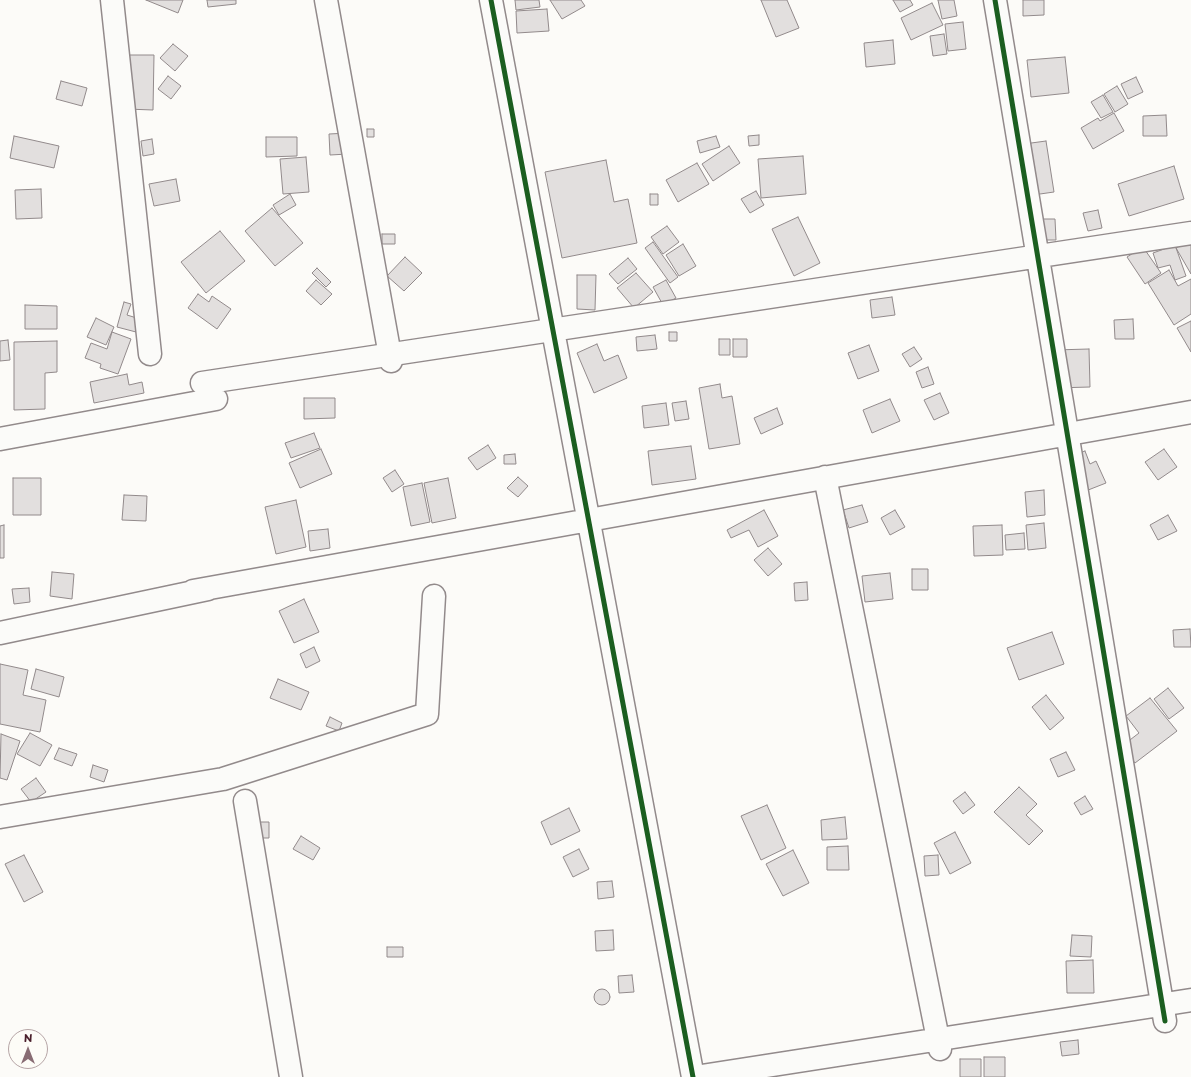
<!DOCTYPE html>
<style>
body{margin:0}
#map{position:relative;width:1191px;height:1077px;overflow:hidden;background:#fcfbf8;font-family:"Playpen Sans",sans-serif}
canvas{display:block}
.north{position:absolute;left:8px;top:1029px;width:40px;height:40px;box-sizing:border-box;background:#fdfcf7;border:1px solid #b5a4a5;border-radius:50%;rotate:0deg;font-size:11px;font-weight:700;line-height:16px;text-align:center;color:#4a1f2b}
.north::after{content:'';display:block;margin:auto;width:14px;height:18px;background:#886c73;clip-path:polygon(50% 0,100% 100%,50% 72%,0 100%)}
</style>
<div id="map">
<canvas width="1191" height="1077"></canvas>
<div class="north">N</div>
</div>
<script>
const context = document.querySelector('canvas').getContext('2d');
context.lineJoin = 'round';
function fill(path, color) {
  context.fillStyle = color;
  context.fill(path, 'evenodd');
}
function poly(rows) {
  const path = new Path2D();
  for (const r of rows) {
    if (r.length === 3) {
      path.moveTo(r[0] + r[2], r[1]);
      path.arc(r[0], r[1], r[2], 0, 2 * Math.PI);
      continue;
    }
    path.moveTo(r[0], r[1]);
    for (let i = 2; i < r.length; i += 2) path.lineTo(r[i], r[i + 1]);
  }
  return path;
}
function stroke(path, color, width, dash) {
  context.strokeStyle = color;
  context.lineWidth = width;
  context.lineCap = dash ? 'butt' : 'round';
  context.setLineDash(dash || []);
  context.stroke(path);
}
const building = poly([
 [146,0,183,0,178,13,146,0],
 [207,0,236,0,236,4,208,7,207,0],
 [515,0,539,0,540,7,516,10,515,0],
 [550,0,581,0,585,6,562,19,550,0],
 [761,0,787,0,799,28,776,37,761,0],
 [893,0,910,0,913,5,900,12,893,0],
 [938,0,954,0,957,16,942,19,938,0],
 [1023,0,1044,0,1044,15,1023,16,1023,0],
 [932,3,943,25,911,40,901,18,932,3],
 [547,9,549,31,517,33,516,11,547,9],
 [963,22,966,49,948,51,945,24,963,22],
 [944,34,947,54,933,56,930,36,944,34],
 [893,40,895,64,866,67,864,43,893,40],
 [173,44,188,56,175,71,160,58,173,44],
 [126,55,154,55,153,110,126,109,126,55],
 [1065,57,1069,93,1031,97,1027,60,1065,57],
 [168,76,181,86,171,99,158,89,168,76],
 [1136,77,1143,92,1128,99,1121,84,1136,77],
 [61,81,87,88,82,106,56,99,61,81],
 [1117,86,1128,104,1115,112,1104,94,1117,86],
 [1103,95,1113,112,1101,118,1091,102,1103,95],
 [1114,113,1124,131,1093,149,1081,128,1098,118,1100,121,1114,113],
 [1166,115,1167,136,1143,136,1143,116,1166,115],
 [367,129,374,129,374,137,367,137,367,129],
 [348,133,348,154,330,155,329,134,348,133],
 [759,135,759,145,749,146,748,136,759,135],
 [14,136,59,146,54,168,10,158,14,136],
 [716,136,720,147,700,153,697,141,716,136],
 [266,137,297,137,297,156,266,157,266,137],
 [152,139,154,154,143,156,141,141,152,139],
 [1046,141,1054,192,1033,195,1024,144,1046,141],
 [729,146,740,163,713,181,702,164,729,146],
 [803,156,806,194,761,198,758,159,803,156],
 [306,157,309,192,283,194,280,159,306,157],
 [606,160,614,202,628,199,637,243,562,258,545,172,606,160],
 [697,163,709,184,678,202,666,180,697,163],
 [1174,166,1184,199,1129,216,1118,184,1174,166],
 [176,179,180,201,154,206,149,184,176,179],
 [41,189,42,218,16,219,15,190,41,189],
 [756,191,764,205,750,213,741,199,756,191],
 [290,194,296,205,279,215,273,205,290,194],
 [650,194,658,194,658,205,650,205,650,194],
 [272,208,303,243,275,266,245,231,272,208],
 [1098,210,1102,228,1088,231,1083,213,1098,210],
 [798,217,820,263,794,276,772,229,798,217],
 [1036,219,1055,219,1056,240,1036,240,1036,219],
 [667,226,679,242,663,254,651,237,667,226],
 [220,231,245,261,206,293,181,262,220,231],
 [382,234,395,234,395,244,382,244,382,234],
 [1191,240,1191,274,1176,248,1191,240],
 [653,242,678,277,670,283,645,248,653,242],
 [683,244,696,266,679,276,666,255,683,244],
 [1175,245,1186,276,1175,280,1170,265,1158,268,1153,253,1175,245],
 [1143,247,1161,273,1145,284,1127,257,1143,247],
 [405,257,422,273,404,291,387,276,405,257],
 [628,258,637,269,618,284,609,274,628,258],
 [317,268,331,282,326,287,312,273,317,268],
 [1169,270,1178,286,1191,279,1191,314,1174,325,1148,283,1169,270],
 [636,273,653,292,634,308,617,288,636,273],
 [577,275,596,275,595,310,577,309,577,275],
 [316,280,332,294,321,305,306,291,316,280],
 [666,280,676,298,663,305,653,287,666,280],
 [198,294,209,302,212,296,231,309,217,329,188,308,198,294],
 [892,297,895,315,872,318,870,300,892,297],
 [124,302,131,304,127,315,140,319,136,332,117,327,124,302],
 [25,305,57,306,57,329,25,329,25,305],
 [96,318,114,327,106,345,87,337,96,318],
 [1133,319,1134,339,1115,339,1114,320,1133,319],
 [1191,321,1191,352,1177,328,1191,321],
 [112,332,131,339,118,374,100,368,101,364,85,358,91,343,107,349,112,332],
 [669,332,677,332,677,341,669,341,669,332],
 [655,335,657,349,637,351,636,337,655,335],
 [719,339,730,339,730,355,719,355,719,339],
 [733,339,747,339,747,357,733,357,733,339],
 [8,340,10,360,0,361,0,341,8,340],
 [57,341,57,372,45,373,45,409,14,410,14,342,57,341],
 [597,344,604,361,618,355,627,378,594,393,577,353,597,344],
 [869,345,879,371,858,379,848,353,869,345],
 [914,347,922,359,910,367,902,354,914,347],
 [1089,349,1090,387,1055,388,1054,350,1089,349],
 [928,367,934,384,922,388,916,372,928,367],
 [127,374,129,385,142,382,144,393,94,403,90,382,127,374],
 [720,384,722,398,732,396,740,444,709,449,699,388,720,384],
 [940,393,949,413,934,420,924,400,940,393],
 [304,398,335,398,335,418,304,419,304,398],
 [890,399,900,421,872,433,863,410,890,399],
 [686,401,689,419,675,421,672,403,686,401],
 [666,403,669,425,644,428,642,406,666,403],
 [777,408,783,424,761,434,754,418,777,408],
 [314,433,320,448,291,458,285,443,314,433],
 [488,445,496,458,477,470,468,458,488,445],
 [691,446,696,479,652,485,648,451,691,446],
 [321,449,332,474,300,488,289,463,321,449],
 [1164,449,1177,467,1158,480,1145,462,1164,449],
 [1085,451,1090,464,1096,461,1106,483,1078,494,1064,459,1085,451],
 [515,454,516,464,504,464,504,455,515,454],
 [395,470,404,484,392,492,383,478,395,470],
 [518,477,528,486,518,497,507,488,518,477],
 [13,478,41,478,41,515,13,515,13,478],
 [448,478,456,518,432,523,424,483,448,478],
 [422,483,430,522,411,526,403,487,422,483],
 [1044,490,1045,515,1027,517,1025,492,1044,490],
 [124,495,147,496,146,521,122,520,124,495],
 [296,500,306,547,276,554,265,507,296,500],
 [862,505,868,522,849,528,843,510,862,505],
 [764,510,778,536,758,547,749,530,731,538,727,530,764,510],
 [895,510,905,527,890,535,881,518,895,510],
 [1168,515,1177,531,1158,540,1150,525,1168,515],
 [1044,523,1046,548,1028,550,1026,525,1044,523],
 [4,525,4,558,0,558,0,526,4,525],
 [1002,525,1003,555,974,556,973,526,1002,525],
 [328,529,330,548,310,551,308,531,328,529],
 [1024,533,1025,549,1006,550,1005,535,1024,533],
 [768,548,782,564,768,576,754,560,768,548],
 [912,569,928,569,928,590,912,590,912,569],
 [52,572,74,574,72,599,50,596,52,572],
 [890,573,893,599,865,602,862,576,890,573],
 [807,582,808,600,795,601,794,583,807,582],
 [29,588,30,602,14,604,12,589,29,588],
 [304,599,319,632,294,643,279,611,304,599],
 [1190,629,1191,647,1174,647,1173,630,1190,629],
 [1052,632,1064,664,1019,680,1007,648,1052,632],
 [314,647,320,661,306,668,300,654,314,647],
 [0,664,28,670,23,695,46,700,40,732,0,724,0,664],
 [36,669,64,677,59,697,31,689,36,669],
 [278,679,309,692,301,710,270,698,278,679],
 [1168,688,1184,708,1169,719,1154,699,1168,688],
 [1046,695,1064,718,1050,730,1032,707,1046,695],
 [1150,698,1177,731,1135,763,1122,746,1139,733,1126,716,1150,698],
 [330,717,342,723,339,731,326,726,330,717],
 [30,733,52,745,40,766,17,754,30,733],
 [1,734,20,741,7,780,0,778,1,734],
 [59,748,77,754,72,766,54,759,59,748],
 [1066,752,1075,770,1058,777,1050,759,1066,752],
 [93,765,108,770,104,782,90,777,93,765],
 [36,778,46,792,31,802,21,789,36,778],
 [1019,787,1037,804,1026,815,1043,831,1029,845,994,812,1019,787],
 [965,792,975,805,963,814,953,801,965,792],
 [1085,796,1093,809,1081,815,1074,803,1085,796],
 [767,805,786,848,761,860,741,816,767,805],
 [569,808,580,831,551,845,541,822,569,808],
 [845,817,847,839,822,840,821,820,845,817],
 [254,822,269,822,269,838,254,838,254,822],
 [955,832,971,863,950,874,934,843,955,832],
 [301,836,320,848,313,860,293,849,301,836],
 [848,846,849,870,827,870,827,847,848,846],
 [579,849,589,869,573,877,563,857,579,849],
 [793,850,809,883,783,896,766,864,793,850],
 [24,855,43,892,24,902,5,864,24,855],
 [938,855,939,875,925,876,924,856,938,855],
 [612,881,614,897,598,899,597,882,612,881],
 [613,930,614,950,596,951,595,931,613,930],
 [1072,935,1092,936,1091,957,1070,956,1072,935],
 [387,947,403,947,403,957,387,957,387,947],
 [1093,960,1094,993,1067,993,1066,961,1093,960],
 [632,975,634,992,619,993,618,976,632,975],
 [602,997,8],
 [1078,1040,1079,1054,1062,1056,1060,1042,1078,1040],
 [984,1057,1005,1057,1005,1077,984,1077,984,1057],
 [960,1059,981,1059,981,1077,960,1077,960,1059]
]);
const minor = poly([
 [112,0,150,354],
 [326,0,391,361],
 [491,0,693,1077],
 [995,0,1165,1021],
 [202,383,1191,233],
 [0,439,216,399],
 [825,477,940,1049],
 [193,591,1191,412],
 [0,633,208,589],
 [245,801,291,1077],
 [0,817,223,779,427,714,434,596],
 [695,1077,1191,1000]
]);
const cycleway = poly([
 [491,0,693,1077],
 [995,0,1165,1021]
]);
fill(building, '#e2dfde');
stroke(building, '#928a8b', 1);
stroke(minor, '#928a8b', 25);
stroke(minor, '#fbfbf9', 22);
stroke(cycleway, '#1b5e20', 5);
</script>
